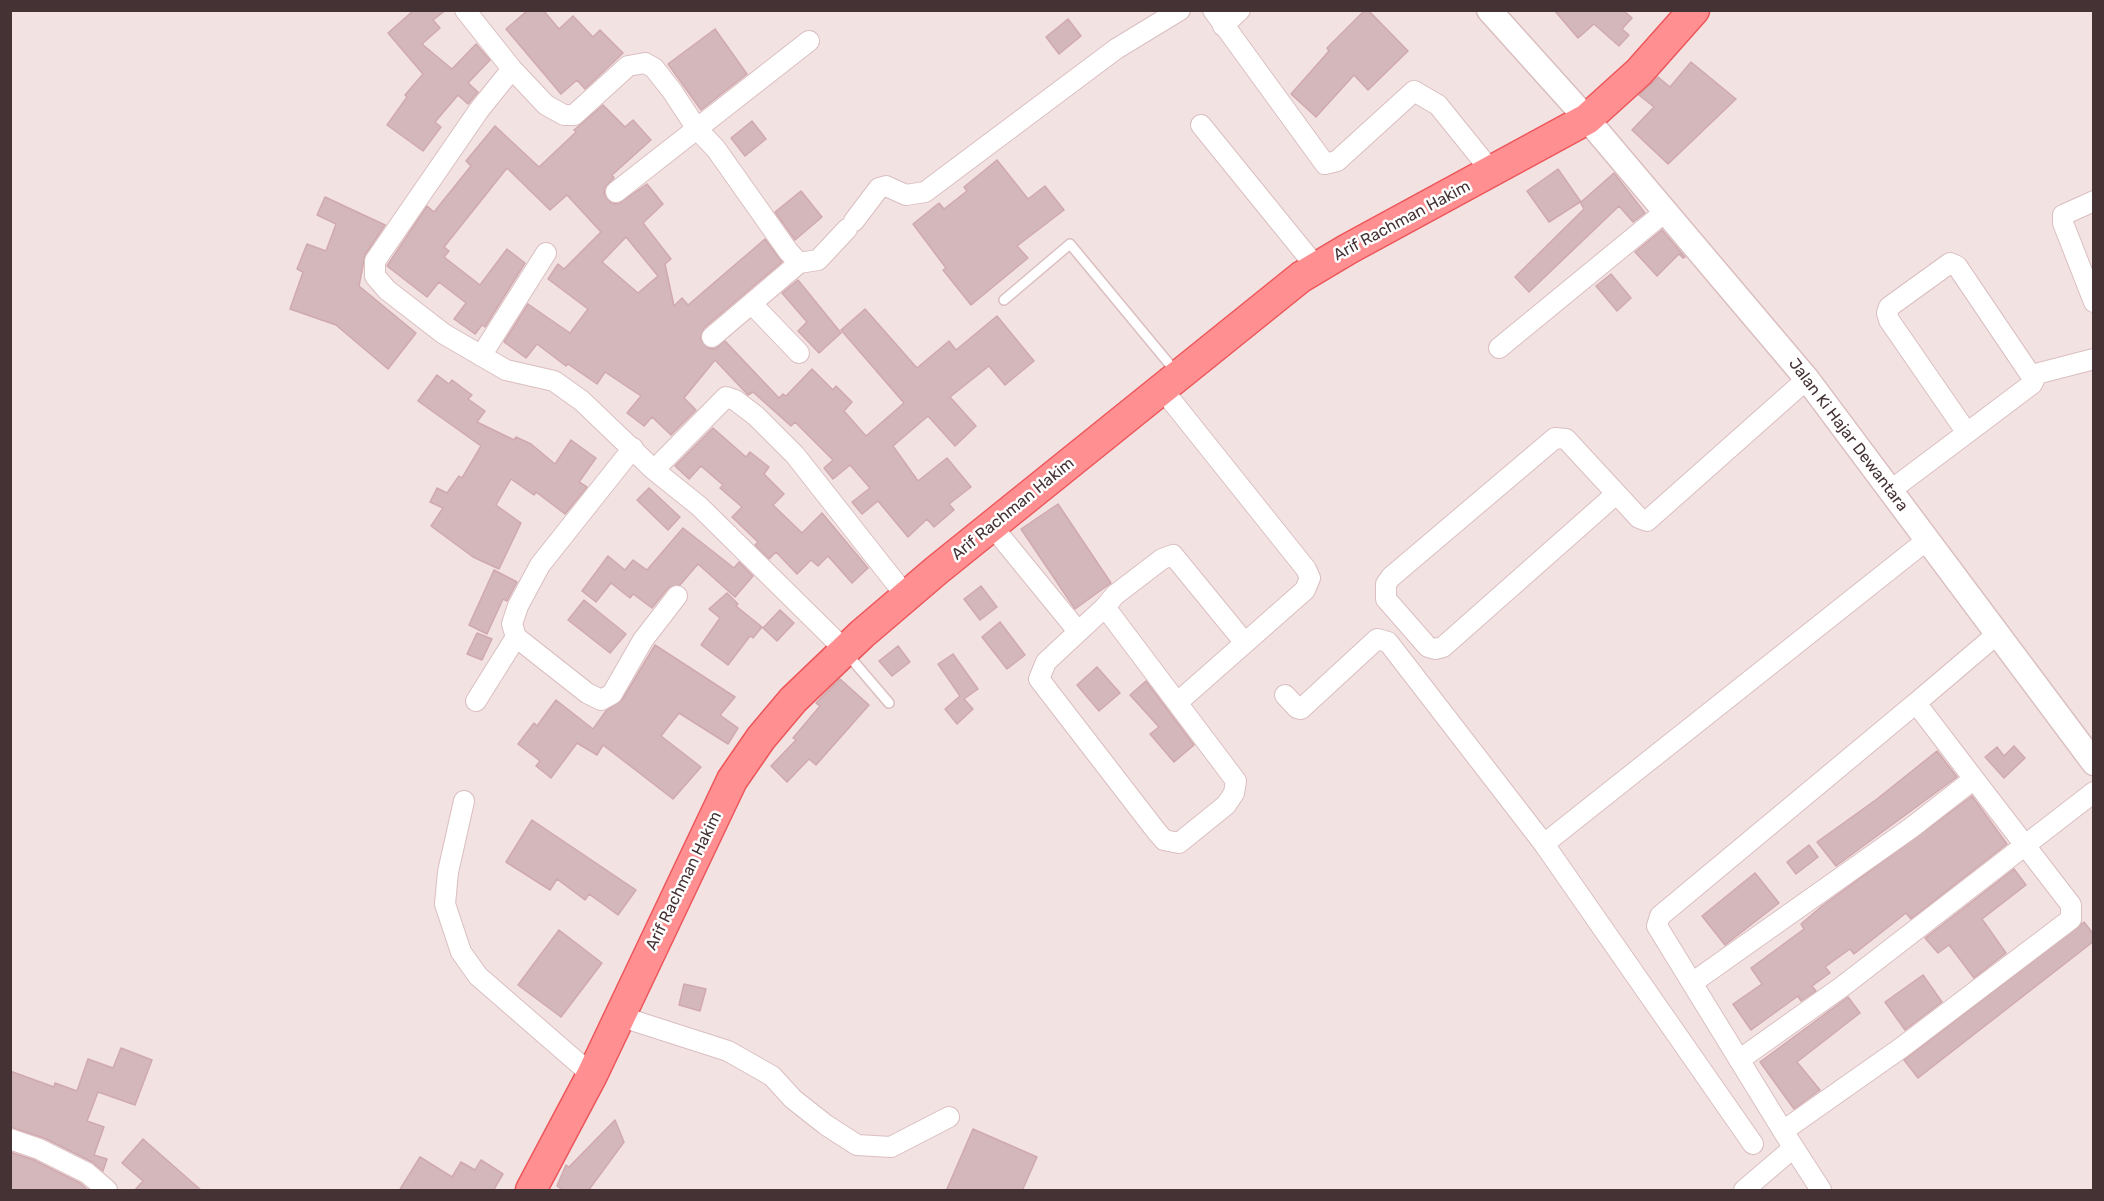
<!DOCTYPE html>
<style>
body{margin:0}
#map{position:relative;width:2104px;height:1201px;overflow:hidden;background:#f3e2e2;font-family:Rubik,sans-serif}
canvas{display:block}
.frame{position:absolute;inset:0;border:12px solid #443234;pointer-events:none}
</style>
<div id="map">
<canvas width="2104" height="1201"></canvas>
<div class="frame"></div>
</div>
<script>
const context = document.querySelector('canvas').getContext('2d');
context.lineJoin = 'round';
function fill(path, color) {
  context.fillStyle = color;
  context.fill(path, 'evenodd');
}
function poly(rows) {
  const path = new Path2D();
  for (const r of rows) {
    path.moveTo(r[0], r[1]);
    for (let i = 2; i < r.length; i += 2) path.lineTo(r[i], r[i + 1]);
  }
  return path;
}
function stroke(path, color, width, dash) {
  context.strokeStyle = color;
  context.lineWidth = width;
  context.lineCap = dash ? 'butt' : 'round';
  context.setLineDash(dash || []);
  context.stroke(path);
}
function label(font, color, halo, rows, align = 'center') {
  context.font = font + ' Rubik,sans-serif';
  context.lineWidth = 5;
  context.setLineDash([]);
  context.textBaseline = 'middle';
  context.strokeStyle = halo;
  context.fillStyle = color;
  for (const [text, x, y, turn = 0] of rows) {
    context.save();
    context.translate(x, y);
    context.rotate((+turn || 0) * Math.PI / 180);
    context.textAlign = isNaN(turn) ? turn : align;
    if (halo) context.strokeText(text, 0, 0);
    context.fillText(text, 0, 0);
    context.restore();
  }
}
const building = poly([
 [414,10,446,10,433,20,440,28,422,44,452,69,476,44,490,60,468,83,478,92,468,104,458,95,435,122,441,127,423,151,387,125,407,97,405,95,423,74,388,33,414,10],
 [528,10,543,10,559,29,573,16,593,37,600,30,623,53,585,89,577,80,561,94,506,29,528,10],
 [1365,10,1368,10,1408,51,1368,90,1354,75,1316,117,1291,94,1329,51,1327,48,1365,10],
 [1554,10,1623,10,1632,18,1622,29,1629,35,1619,46,1594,24,1578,38,1554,10],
 [1068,19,1081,36,1059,54,1046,37,1068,19],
 [715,29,747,74,701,110,668,64,715,29],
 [1691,62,1736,99,1668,164,1632,130,1654,107,1639,95,1658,77,1670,87,1691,62],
 [603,105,625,127,633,120,651,140,612,175,614,178,605,187,604,193,611,203,618,204,647,184,663,204,643,223,671,259,665,264,674,306,682,298,688,305,765,239,782,262,704,328,700,339,709,348,715,349,725,341,779,398,783,394,786,396,812,369,833,390,836,386,852,402,844,411,866,436,904,403,841,330,865,309,917,368,949,341,956,350,997,316,1034,361,1005,385,989,366,950,397,976,426,955,446,928,416,893,446,918,481,947,458,971,487,949,504,954,510,934,527,927,519,908,537,878,501,862,514,852,502,870,488,850,465,833,479,824,468,833,460,795,422,791,426,753,392,748,395,715,360,684,398,696,410,671,435,652,417,644,426,627,413,641,396,605,372,597,384,568,364,566,366,537,344,526,358,504,342,528,304,570,333,588,309,548,279,558,264,564,269,601,232,567,195,550,210,507,168,444,247,449,251,444,257,480,285,507,249,525,263,485,327,482,325,475,334,454,319,466,303,439,282,427,297,387,266,427,206,434,212,471,166,466,161,495,126,539,167,576,132,574,130,603,105],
 [626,237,658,276,638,293,602,262,626,237],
 [752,121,766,139,745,156,731,138,752,121],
 [997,160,1028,199,1045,186,1064,210,1017,246,1028,258,971,305,943,270,946,268,913,224,939,203,944,209,967,191,964,187,997,160],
 [1558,169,1581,202,1614,173,1645,213,1633,222,1619,206,1529,292,1515,277,1584,209,1580,202,1549,222,1527,191,1558,169],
 [801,191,822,217,795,240,775,212,801,191],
 [325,197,385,225,365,255,359,286,416,333,388,369,336,325,290,309,303,272,297,269,307,244,326,251,336,224,317,215,325,197],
 [1662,230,1685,257,1683,258,1679,254,1657,276,1635,252,1662,230],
 [1611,274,1631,298,1617,311,1596,286,1611,274],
 [798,280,841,333,819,353,798,331,807,322,782,293,798,280],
 [437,375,449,384,452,380,472,395,468,399,485,411,477,422,514,440,516,437,531,444,555,464,571,440,596,458,579,482,587,487,565,514,536,492,534,495,511,479,496,505,521,523,499,569,473,557,431,526,443,508,430,502,437,488,447,493,459,476,462,478,481,446,418,401,437,375],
 [713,428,746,457,750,452,769,467,764,474,784,494,773,505,802,533,822,513,868,568,852,583,828,556,818,566,811,560,797,574,776,552,769,559,755,545,758,542,732,517,742,507,720,488,723,485,701,466,689,479,675,466,713,428],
 [649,488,680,517,668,530,637,500,649,488],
 [1058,504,1111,583,1075,609,1021,529,1058,504],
 [683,528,734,568,739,562,753,576,735,597,698,564,680,585,668,588,652,608,633,594,630,598,611,583,596,602,582,591,608,556,625,570,633,560,647,570,683,528],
 [494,570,517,582,507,601,503,599,487,634,469,625,494,570],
 [981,586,997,607,980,620,964,599,981,586],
 [727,593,738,604,736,606,762,627,753,638,750,636,728,665,701,645,720,618,709,609,727,593],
 [584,600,626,634,610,653,568,620,584,600],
 [780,610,794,623,777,641,763,628,780,610],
 [1000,622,1025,655,1007,669,982,637,1000,622],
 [477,633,492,639,482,660,467,654,477,633],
 [655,645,735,697,720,715,738,728,728,744,679,713,661,736,701,767,673,799,603,745,597,755,577,743,551,778,536,766,540,761,518,744,534,723,537,726,556,700,593,729,606,711,622,700,655,645],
 [898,646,910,662,892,676,879,661,898,646],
 [953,654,978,689,964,699,973,709,957,724,945,709,960,696,938,664,953,654],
 [1097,667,1120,693,1099,711,1077,685,1097,667],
 [840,679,869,705,816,765,809,759,787,782,771,766,796,740,793,738,820,706,816,703,840,679],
 [1146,681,1194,745,1174,762,1150,734,1159,727,1130,695,1146,681],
 [2014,746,2025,758,2004,778,1985,757,1997,747,2004,756,2014,746],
 [1937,751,1957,777,1836,866,1817,842,1877,799,1937,751],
 [1972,796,2007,844,1911,919,1906,913,1854,954,1850,949,1825,967,1830,973,1812,986,1816,991,1801,1001,1798,996,1751,1030,1733,1004,1762,984,1751,968,1804,929,1801,924,1822,906,1972,796],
 [532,820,636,890,618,915,589,894,585,900,557,879,550,890,506,862,532,820],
 [1809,845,1818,857,1796,874,1787,862,1809,845],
 [2014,869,2026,885,1982,919,2006,953,1974,978,1949,945,1938,953,1925,938,2014,869],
 [1755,873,1779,903,1725,945,1702,916,1755,873],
 [2084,922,2094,935,2094,941,1918,1078,1904,1060,2084,922],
 [559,930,602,963,561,1017,518,985,559,930],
 [1923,975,1942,1002,1905,1030,1885,1002,1923,975],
 [684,984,706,989,700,1011,679,1005,684,984],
 [1848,997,1860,1013,1797,1062,1820,1090,1794,1109,1760,1062,1848,997],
 [121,1048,152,1060,135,1105,98,1092,87,1121,104,1127,94,1155,107,1159,103,1171,92,1162,44,1138,10,1127,10,1071,54,1087,55,1083,77,1091,88,1059,113,1068,121,1048],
 [615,1120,624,1142,588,1191,564,1191,557,1186,566,1165,569,1167,615,1120],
 [973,1129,1037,1157,1022,1191,946,1191,973,1129],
 [143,1139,202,1191,134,1191,143,1181,122,1163,143,1139],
 [10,1152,34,1160,80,1183,89,1191,10,1191,10,1152],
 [420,1157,452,1177,461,1162,475,1170,481,1160,503,1174,493,1191,399,1191,420,1157]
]);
const service = poly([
 [1004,300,1070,244,1176,372],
 [848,655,889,703]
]);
const minor = poly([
 [465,10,512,69,479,110,375,261,375,276,387,290,444,334,506,370,554,381,582,401,654,470,699,506,845,650],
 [1213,10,1325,164,1337,161,1414,91,1438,105,1492,172],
 [1223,26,1240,10],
 [512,69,546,105,564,115,574,115,628,66,645,63,654,68,672,91,697,129,716,149,788,251,799,263,818,260,847,229],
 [1201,125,1317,268],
 [616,192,809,41],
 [2094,201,2063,215,2063,223,2094,302],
 [854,221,879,188,886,186,906,195,925,192,1116,49,1180,10],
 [752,304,799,353],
 [712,337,799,263],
 [1499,348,1666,211],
 [481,356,546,253],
 [2032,375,2094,359],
 [1163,390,1306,569,1310,578,1305,590,1178,702],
 [633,448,540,565,518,606,512,624,516,637,587,693,601,700,612,694,643,640,677,596],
 [654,470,726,397,735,400,756,416,795,455,906,596],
 [1891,490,1967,433,2032,384,2034,380,1957,266,1950,263,1889,307,1887,313,1889,320,1967,433],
 [1616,494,1443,647,1435,649,1428,647,1386,599,1386,584,1391,577,1555,438,1566,439,1639,518,1647,521,1807,379],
 [992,526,1077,630],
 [1105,607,1236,781,1234,793,1226,805,1179,843,1164,840,1157,832,1039,679,1046,662,1105,607],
 [1105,607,1115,595,1162,559,1173,555,1245,643],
 [1285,695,1297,708,1301,709,1377,639,1388,642,1544,844,1753,1144],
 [476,701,516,637],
 [1916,703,1996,635],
 [1974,779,2071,905,2071,919,1901,1048,1783,1131,1692,983,1911,828,1974,779],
 [464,801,448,872,445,904,461,952,478,976,592,1075],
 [1544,844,1927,540],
 [1692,983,1657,926,1660,916,1916,703,1974,779],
 [619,1016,728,1051,772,1076,793,1099,826,1125,857,1145,891,1147,949,1117],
 [1739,1060,1843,986,2094,792],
 [1783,1131,1821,1190],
 [10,1139,39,1149,87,1173,107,1190],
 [1744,1190,1792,1149]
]);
const tertiary = poly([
 [1489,10,1587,119,1807,379,2094,763]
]);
const primary = poly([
 [531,1190,592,1075,732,780,761,738,793,700,862,634,937,570,1301,277,1348,249,1587,119,1639,72,1694,10]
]);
const streetNames = [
 ["Arif Rachman Hakim",1402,221,-28],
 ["Jalan Ki Hajar Dewantara",1848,435,53],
 ["Arif Rachman Hakim",1013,509,-39],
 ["Arif Rachman Hakim",684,881,-64]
];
fill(building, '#d4b7ba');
stroke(building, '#d0a9ae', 1.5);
stroke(service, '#dabec0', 12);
stroke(minor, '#dabec0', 22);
stroke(tertiary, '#dabec0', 27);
stroke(primary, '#ed565a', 33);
stroke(service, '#fff', 9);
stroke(minor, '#fff', 20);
stroke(tertiary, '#fff', 24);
stroke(primary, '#ff8f90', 30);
label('16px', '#443234', '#fff', streetNames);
</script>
